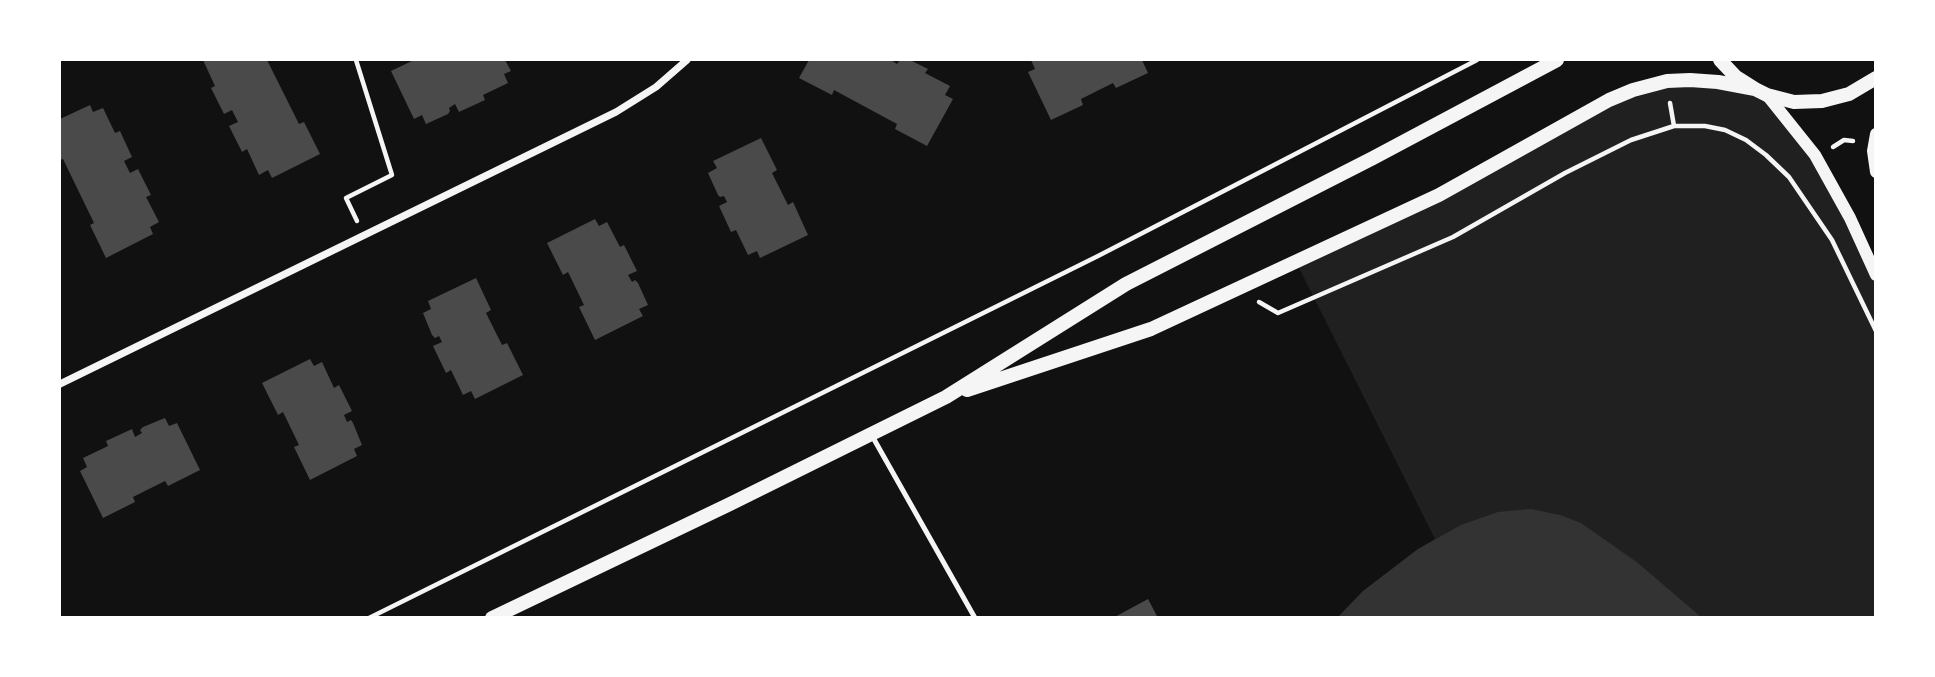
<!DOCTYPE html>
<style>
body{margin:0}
#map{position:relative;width:1935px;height:677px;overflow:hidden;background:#111;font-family:Karla,sans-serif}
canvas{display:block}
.frame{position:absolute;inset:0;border:61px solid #fff;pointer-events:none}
</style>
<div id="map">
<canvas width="1935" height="677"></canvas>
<div class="frame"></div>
</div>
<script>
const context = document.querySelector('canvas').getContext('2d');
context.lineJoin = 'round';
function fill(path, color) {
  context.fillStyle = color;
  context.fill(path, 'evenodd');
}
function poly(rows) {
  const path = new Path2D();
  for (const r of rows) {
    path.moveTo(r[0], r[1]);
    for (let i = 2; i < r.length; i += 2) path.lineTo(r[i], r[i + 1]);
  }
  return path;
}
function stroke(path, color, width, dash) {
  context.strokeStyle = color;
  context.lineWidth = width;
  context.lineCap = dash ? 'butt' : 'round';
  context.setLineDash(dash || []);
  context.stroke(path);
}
const green = poly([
 [1651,85,1755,89,1801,136,1875,275,1875,617,1338,617,1363,591,1418,549,1435,539,1296,262]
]);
const water = poly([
 [1531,509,1560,515,1581,523,1638,563,1701,617,1338,617,1363,591,1418,549,1461,525,1498,512]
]);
const building = poly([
 [203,60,267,60,299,124,304,122,320,154,272,178,268,170,259,175,247,149,242,152,229,126,238,122,232,110,224,114,211,88,215,86],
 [414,60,505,60,511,71,504,74,508,83,483,95,485,100,459,112,455,104,449,108,450,111,448,114,426,124,422,115,414,119,391,71],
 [809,60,891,60,897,64,900,60,910,60,928,69,925,73,950,86,945,95,953,99,927,146,895,129,897,124,834,90,832,95,799,78],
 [1031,60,1142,60,1148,73,1116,88,1113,83,1081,99,1083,105,1051,120,1028,72,1035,69],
 [90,105,93,112,103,108,115,133,120,131,132,157,124,161,130,173,138,169,151,195,146,197,159,222,150,227,153,234,106,258,90,225,94,223,63,159,60,160,60,119],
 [761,138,777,170,772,173,788,205,793,202,808,235,760,258,757,251,748,255,736,230,731,232,719,206,727,202,724,196,720,197,718,195,708,173,717,168,713,161],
 [595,219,599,226,607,222,620,247,624,245,637,271,628,275,632,282,635,280,638,283,648,305,639,309,643,316,595,340,579,307,584,305,568,272,563,275,547,243],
 [476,278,491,310,486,313,502,345,507,343,523,375,475,399,471,391,463,395,451,370,446,373,433,346,442,342,439,336,435,338,432,335,423,313,431,309,428,301],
 [310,359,314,366,322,362,334,388,339,385,352,411,344,415,347,422,351,420,353,423,362,445,354,449,357,456,310,480,294,447,299,445,283,412,278,415,262,383],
 [165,418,169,426,177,423,200,470,168,486,165,481,133,497,135,502,103,518,80,471,87,467,83,458,108,446,106,441,132,429,135,437,142,433,140,430,143,427],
 [1148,599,1158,618,1113,618]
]);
const path = poly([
 [356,60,392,175,346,198,357,221],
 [1670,103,1674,126],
 [1833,147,1844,140,1853,141],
 [1259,302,1278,313,1453,237,1565,173,1631,140,1674,126,1705,126,1725,130,1746,140,1766,155,1789,177,1832,240,1876,331],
 [369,618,1098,256,1477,60]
]);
const service = poly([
 [871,434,975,618]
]);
const minor = poly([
 [60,384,616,112,656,87,687,60]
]);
const tertiary = poly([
 [1767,95,1815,155,1850,218,1876,275],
 [1876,134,1873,151,1876,172]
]);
const secondary = poly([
 [1720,60,1736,77,1755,89,1767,95,1794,102,1822,101,1849,94,1876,78],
 [967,390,1151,329,1439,195,1609,100,1633,90,1667,81,1690,80,1718,82,1755,89],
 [492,618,730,504,946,397,1126,284,1373,158,1557,60]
]);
fill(green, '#202020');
fill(water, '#333');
fill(building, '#4a4a4a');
stroke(path, '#f5f5f5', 4.5);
stroke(service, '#f5f5f5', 5);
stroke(minor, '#f5f5f5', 7);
stroke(tertiary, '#f5f5f5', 12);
stroke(secondary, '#f5f5f5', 14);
</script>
